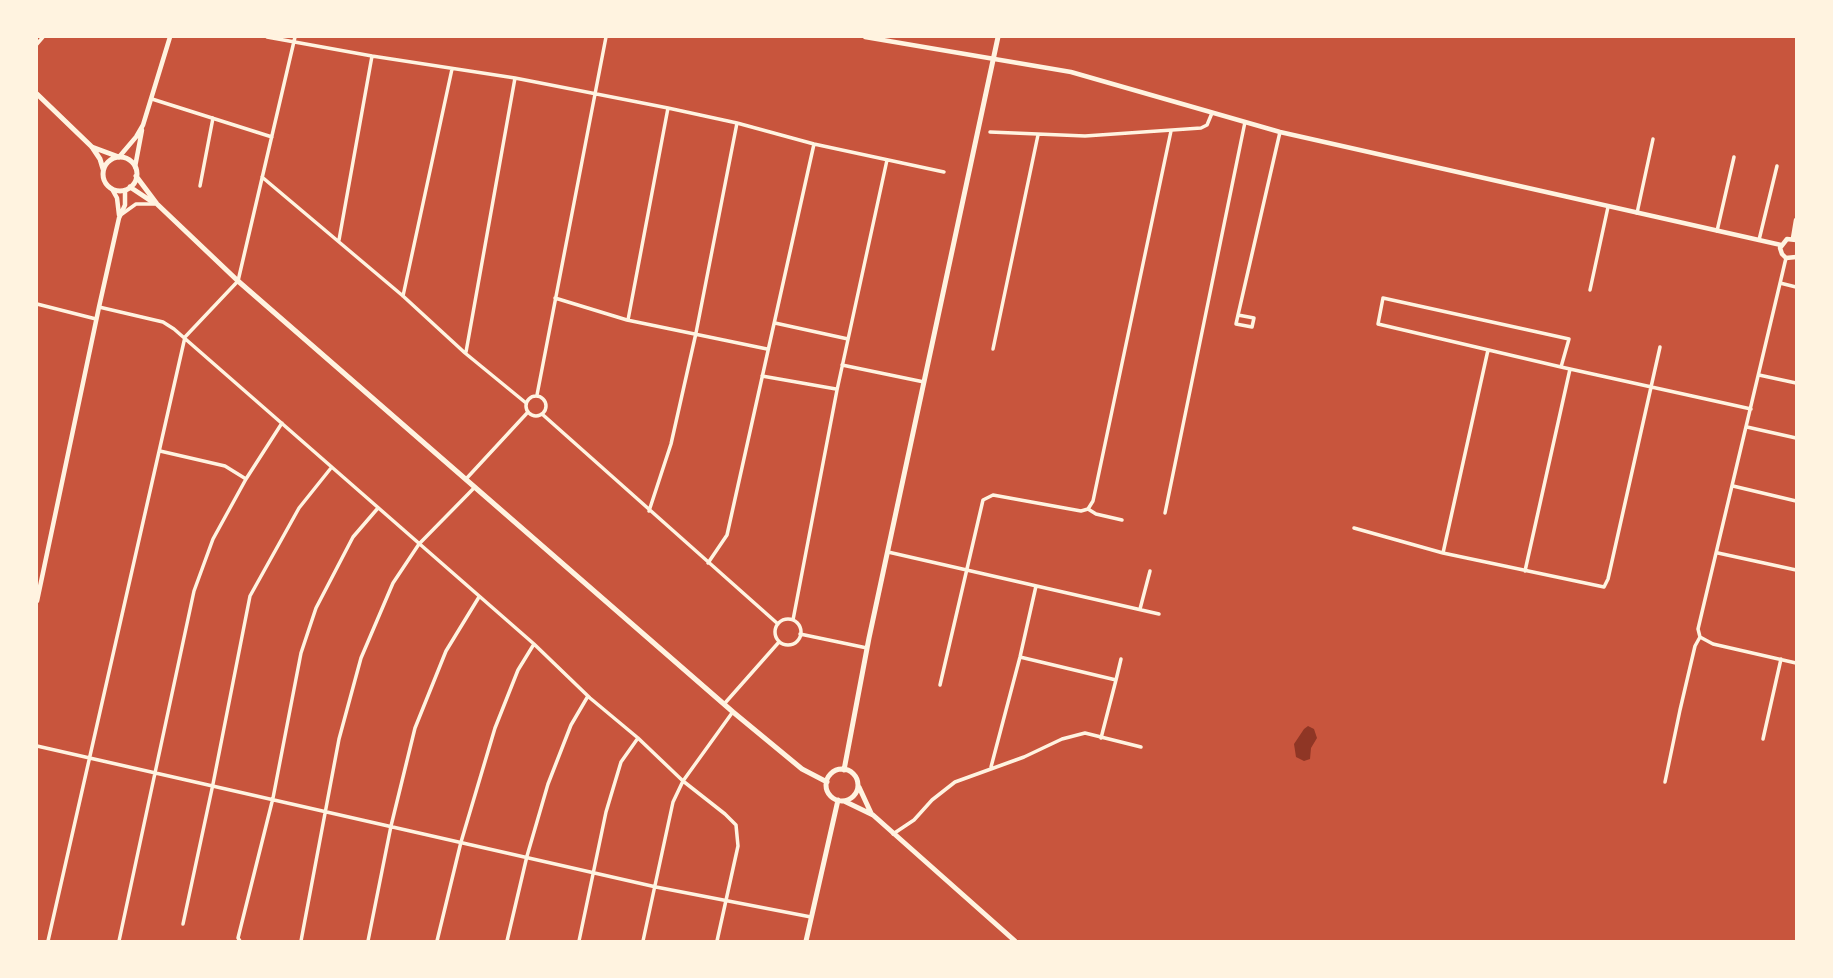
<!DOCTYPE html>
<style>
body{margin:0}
#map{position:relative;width:1833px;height:978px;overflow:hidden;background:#c8553d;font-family:Jost,sans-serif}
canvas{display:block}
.frame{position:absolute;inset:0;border:38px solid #fff3e0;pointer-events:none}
</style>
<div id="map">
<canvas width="1833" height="978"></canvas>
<div class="frame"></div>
</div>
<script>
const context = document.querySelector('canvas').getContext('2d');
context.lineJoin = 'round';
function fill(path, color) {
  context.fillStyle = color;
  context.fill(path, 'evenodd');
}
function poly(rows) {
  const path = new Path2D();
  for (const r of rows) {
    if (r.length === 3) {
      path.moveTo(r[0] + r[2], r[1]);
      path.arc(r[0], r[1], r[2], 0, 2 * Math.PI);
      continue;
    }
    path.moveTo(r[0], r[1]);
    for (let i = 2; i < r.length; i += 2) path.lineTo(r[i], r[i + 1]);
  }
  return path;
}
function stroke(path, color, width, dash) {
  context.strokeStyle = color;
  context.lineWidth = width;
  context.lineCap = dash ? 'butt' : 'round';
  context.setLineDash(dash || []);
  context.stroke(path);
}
const water = poly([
 [1308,726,1314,729,1317,738,1311,748,1310,759,1304,761,1296,757,1294,744,1304,729]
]);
const minor = poly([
 [267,37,372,56,515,78,668,108,737,123,814,144,944,172],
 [37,44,43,37],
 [152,99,272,137],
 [990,132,1085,136,1201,128,1207,125,1212,113],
 [262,177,403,296,465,353,526,403],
 [200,186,213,118],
 [1637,213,1653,139],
 [122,214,136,204,153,204],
 [1717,231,1734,157],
 [339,240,372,56],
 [1759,240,1777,166],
 [1780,283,1796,287],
 [1590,290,1608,207],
 [403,296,452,69],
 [555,298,627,320,767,349],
 [37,304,96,319],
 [99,307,163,322,174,329,534,644,590,698,638,738,683,781,725,814,736,825,738,846,717,941],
 [1238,315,1236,324,1252,327,1254,318,1238,315,1280,132],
 [628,320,668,108],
 [775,323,848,339],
 [993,349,1038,135],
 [466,352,515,78],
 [842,365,924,382],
 [1561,367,1569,339,1383,298,1378,324,1561,367,1751,409],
 [1759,375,1796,383],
 [762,376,836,389],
 [537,395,606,37],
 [536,406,10],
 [542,414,778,624],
 [1747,427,1796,438],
 [160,451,225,466,246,479],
 [466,479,528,412],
 [1733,486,1796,501],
 [1088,509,1093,501,1171,131],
 [649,511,671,444,696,333,737,123],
 [1165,513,1245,122],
 [1354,528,1443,553,1604,587,1608,579,1660,347],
 [888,552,1159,614],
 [1443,553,1488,350],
 [1718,553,1796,570],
 [708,563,727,535,814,144],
 [1525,571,1570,369],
 [1140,609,1150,571],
 [788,632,13],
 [793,620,837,390,887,160],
 [800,634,867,648],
 [1700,637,1713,644,1796,663],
 [1020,657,1116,680,1101,738],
 [1116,680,1121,659],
 [940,685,983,500,993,495,1081,511,1088,509,1096,514,1122,520],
 [725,703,779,642],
 [1763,739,1781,659],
 [37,746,656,887,811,917],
 [991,767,1020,657,1036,586],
 [1665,782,1680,710,1695,646,1700,637,1698,629,1786,258],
 [893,834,914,820,932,800,955,782,1024,757,1062,739,1085,733,1141,747],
 [183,924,213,784,250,596,299,508,331,468],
 [48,941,185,337,238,281,295,37],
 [119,941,194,591,213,539,246,479,282,423],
 [240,941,238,938,273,798,301,653,316,608,353,537,378,508],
 [301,941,339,739,361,658,393,583,419,544,475,487],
 [368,941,391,826,415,728,446,651,479,597],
 [437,941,461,842,495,728,518,670,534,644],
 [507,941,527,856,548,784,571,725,588,696],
 [579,941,606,812,621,762,638,738],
 [643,941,673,802,683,781,732,713]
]);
const tertiary = poly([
 [865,37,1071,72,1280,132,1781,245],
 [119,157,136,137,143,125,170,37],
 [135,167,142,130],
 [112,189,117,198,119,215],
 [1793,238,1796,220],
 [1796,240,1787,239,1780,248,1782,254,1786,258,1796,257],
 [37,601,99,307,119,218,125,205,125,190]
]);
const secondary = poly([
 [37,94,92,147,100,159,103,169],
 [92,147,119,157],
 [120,174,17],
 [136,176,157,204,238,281,733,712,802,769,827,782],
 [130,187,154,203],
 [842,785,16],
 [844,770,869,638,998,37],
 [859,787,871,813],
 [844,801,873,815,1015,941],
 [806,941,838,800]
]);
fill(water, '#8f3625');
stroke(minor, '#fff3e0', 3.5);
stroke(tertiary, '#fff3e0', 4.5);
stroke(secondary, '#fff3e0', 5);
</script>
